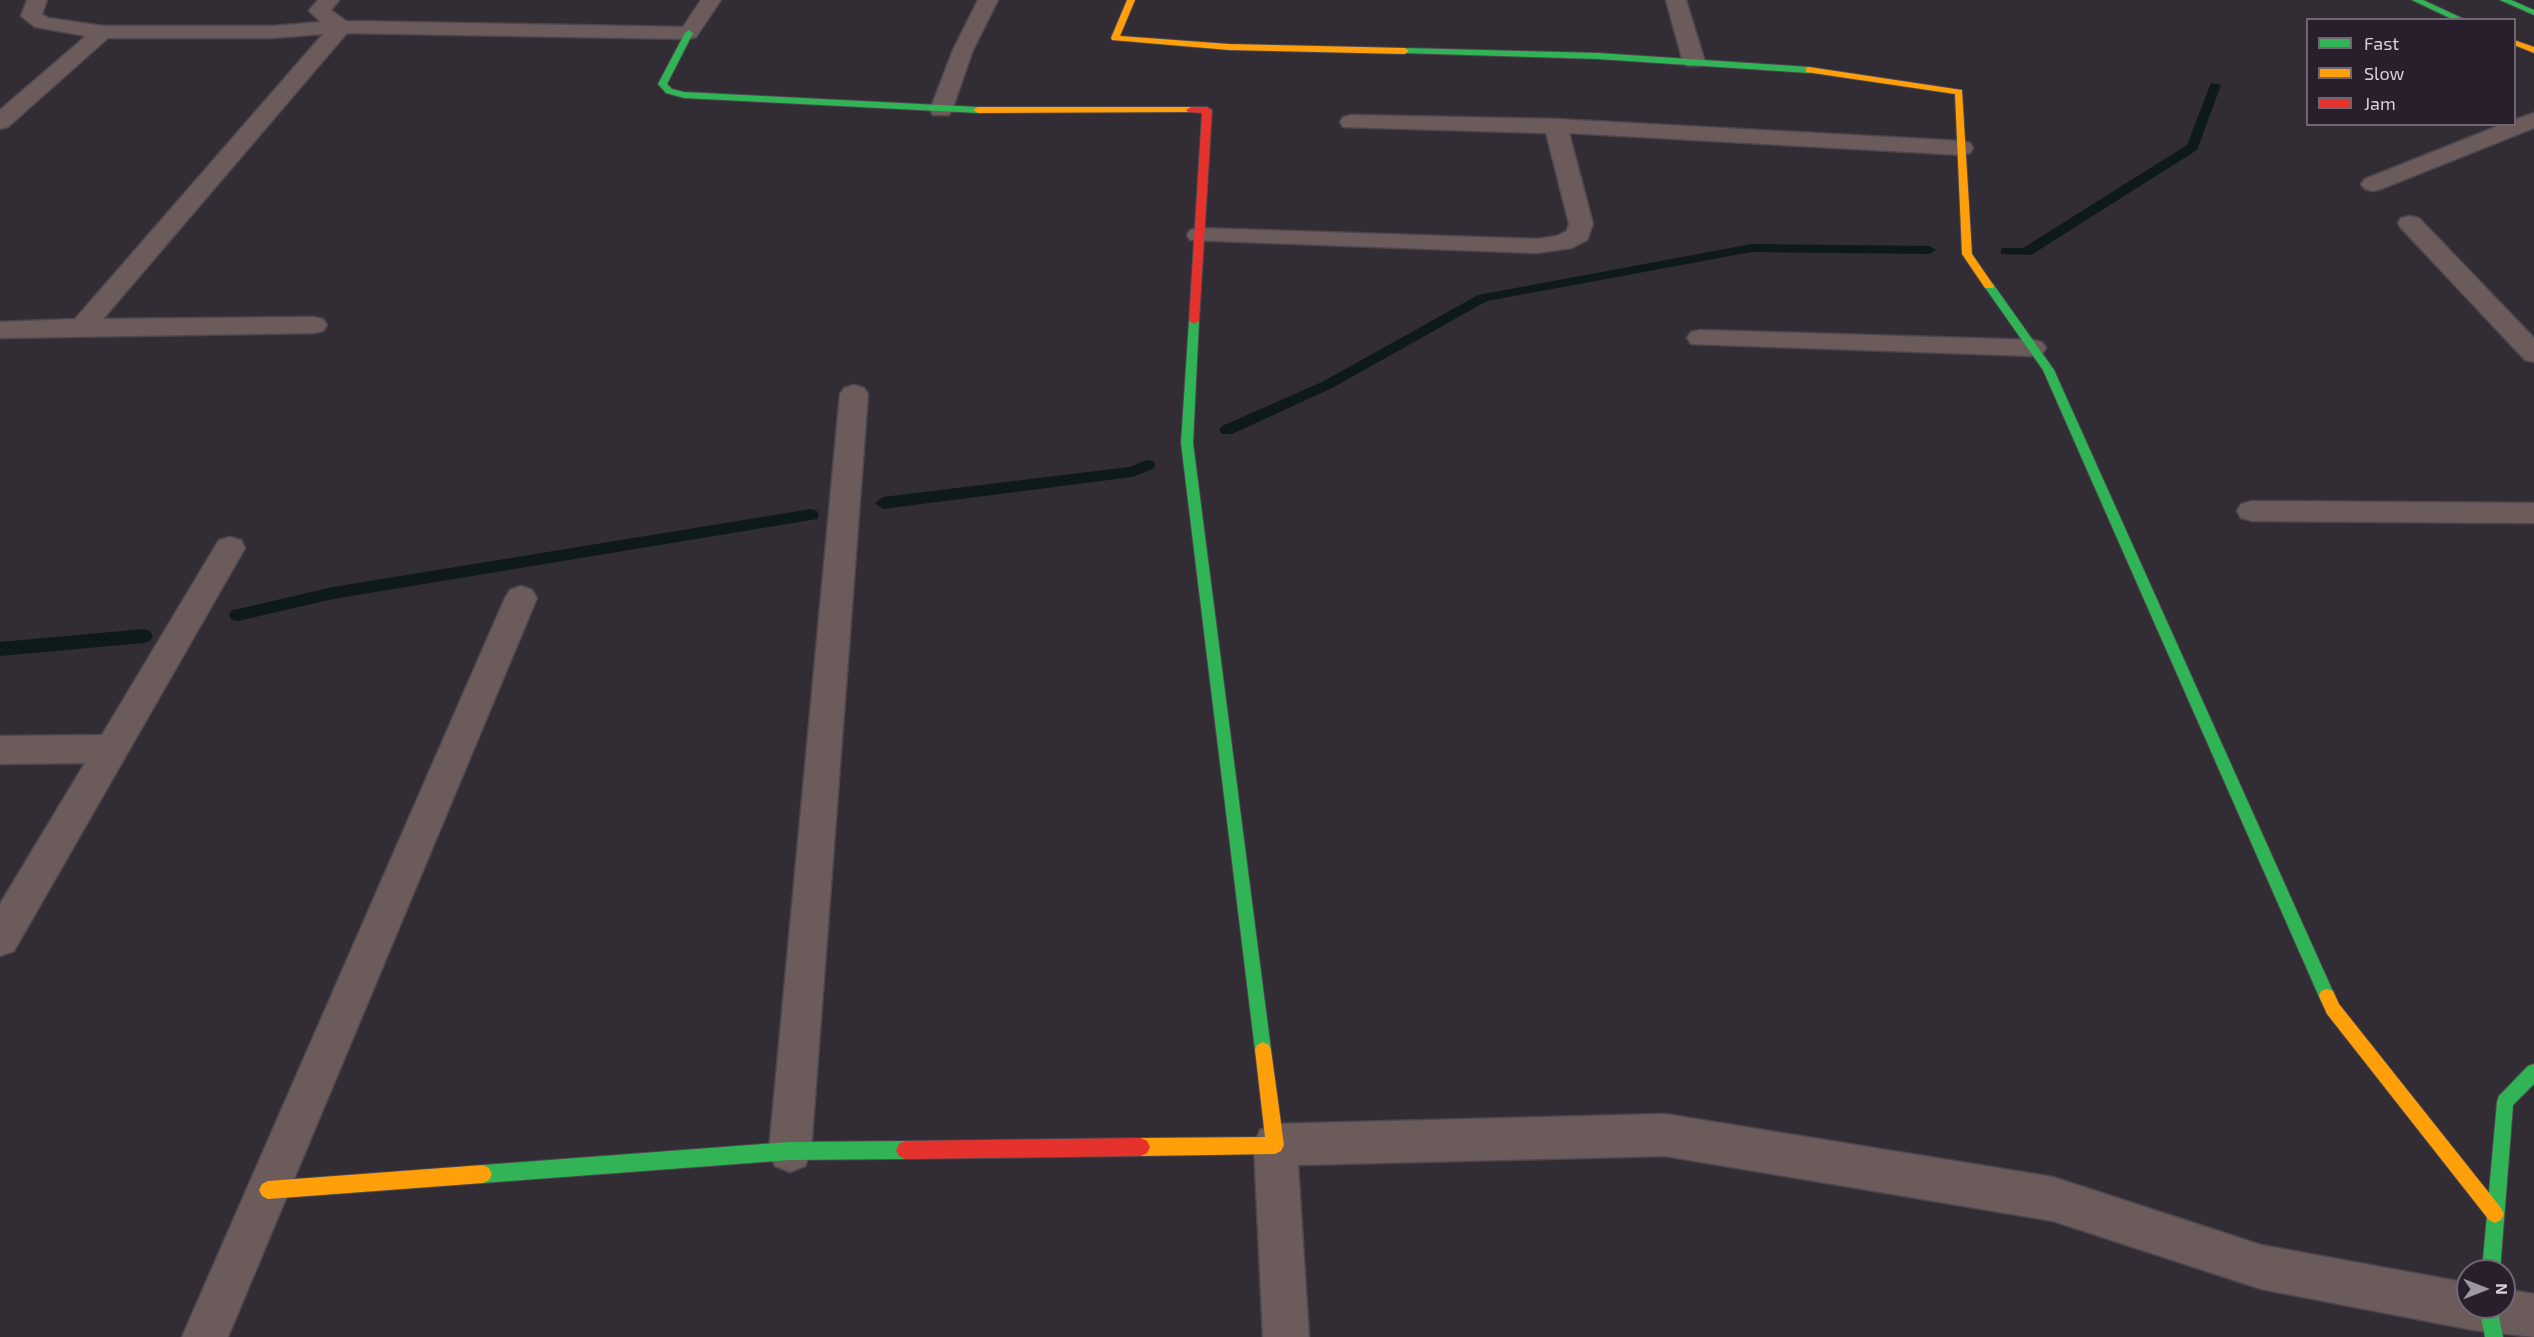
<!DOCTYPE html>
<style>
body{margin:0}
#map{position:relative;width:2534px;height:1337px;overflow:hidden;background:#322c34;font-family:"Exo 2",sans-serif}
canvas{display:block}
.legend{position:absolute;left:2306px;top:18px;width:210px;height:108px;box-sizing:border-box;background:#291f2c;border:2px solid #6f6671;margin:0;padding:8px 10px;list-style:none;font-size:18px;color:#d7d0d9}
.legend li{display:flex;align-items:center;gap:12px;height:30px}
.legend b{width:30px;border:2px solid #6f6671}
.north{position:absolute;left:2456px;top:1259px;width:60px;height:60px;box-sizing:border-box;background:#291f2c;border:2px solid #6f6671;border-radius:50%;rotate:90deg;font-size:16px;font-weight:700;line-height:24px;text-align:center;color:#d7d0d9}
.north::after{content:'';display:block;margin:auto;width:21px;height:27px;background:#9d979f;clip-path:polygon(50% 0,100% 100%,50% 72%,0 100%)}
</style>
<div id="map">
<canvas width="2534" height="1337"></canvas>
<ul class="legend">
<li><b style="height:8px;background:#30b455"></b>Fast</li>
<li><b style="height:8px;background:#ff9f0a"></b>Slow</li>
<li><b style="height:8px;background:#e5322d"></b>Jam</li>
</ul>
<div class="north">N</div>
</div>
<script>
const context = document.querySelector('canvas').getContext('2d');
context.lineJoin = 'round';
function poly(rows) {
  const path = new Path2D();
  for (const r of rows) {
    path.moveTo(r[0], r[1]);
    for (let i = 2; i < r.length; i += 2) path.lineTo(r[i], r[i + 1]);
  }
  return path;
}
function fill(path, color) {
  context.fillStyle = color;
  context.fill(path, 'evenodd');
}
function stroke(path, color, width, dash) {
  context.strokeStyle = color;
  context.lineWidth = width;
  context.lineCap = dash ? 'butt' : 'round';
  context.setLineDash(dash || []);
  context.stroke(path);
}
const stream = poly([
 [2211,83,2221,85,2197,150,2031,255,2001,254,2001,248,2023,248,2187,145,2211,83],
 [1752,244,1929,246,1936,250,1929,254,1752,252,1487,301,1332,388,1232,434,1222,434,1219,430,1222,426,1322,382,1478,295,1752,244],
 [1147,460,1153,461,1155,465,1153,469,1132,477,883,509,875,503,883,497,1129,467,1147,460],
 [811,509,817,511,819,515,817,519,333,599,238,621,232,620,229,615,232,610,238,609,333,587,811,509],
 [144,629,150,631,153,636,150,641,144,643,0,656,0,642,144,629]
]);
const street = poly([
 [27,0,47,0,42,14,48,18,103,26,273,26,321,22,309,11,312,7,318,0,339,0,331,10,346,21,683,27,701,0,721,0,696,37,689,39,347,33,103,319,314,317,323,319,327,325,323,331,314,333,0,338,0,322,75,319,323,34,273,38,108,38,8,127,0,129,0,110,86,36,35,27,21,16,27,0],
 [978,0,998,0,973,50,952,110,949,115,933,115,930,110,953,50,978,0],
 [1666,0,1686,0,1705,62,1701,66,1687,66,1683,62,1666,0],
 [2534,113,2534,128,2381,189,2373,191,2365,189,2361,184,2365,179,2503,124,2514,124,2514,120,2534,113],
 [1351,115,1556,119,1962,141,1970,143,1973,148,1970,153,1962,155,1569,133,1593,224,1587,240,1572,248,1537,253,1190,240,1187,235,1190,230,1199,228,1537,239,1557,236,1567,231,1569,224,1546,133,1343,127,1340,122,1343,117,1351,115],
 [2410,216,2419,218,2534,338,2534,362,2525,360,2401,228,2398,223,2401,218,2410,216],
 [1700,330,2033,340,2042,342,2046,348,2042,354,2033,356,1691,344,1687,338,1691,332,1700,330],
 [854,385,864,388,868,394,811,1151,805,1166,790,1172,775,1166,769,1151,840,394,844,388,854,385],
 [2252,501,2534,503,2534,523,2252,521,2241,518,2237,511,2241,504,2252,501],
 [230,537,241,540,245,548,14,951,0,956,0,904,85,763,0,764,0,736,102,735,219,540,230,537],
 [521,586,532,590,537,598,228,1337,182,1337,505,598,510,590,521,586],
 [1665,1114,2053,1177,2261,1245,2468,1283,2468,1307,2504,1307,2504,1289,2534,1294,2534,1337,2473,1330,2261,1289,2053,1221,1665,1156,1298,1165,1309,1337,1263,1337,1254,1145,1260,1130,1275,1124,1665,1114]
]);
const fast = poly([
 [2412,0,2423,0,2466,20,2454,20,2412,0],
 [2500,0,2511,0,2534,10,2534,15,2500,0],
 [689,30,693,33,667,84,672,89,684,92,978,107,983,110,978,113,684,98,666,93,658,84,685,33,689,30],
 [1405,48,1598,53,1809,67,1813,70,1809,73,1598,59,1402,53,1402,49,1405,48],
 [1989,283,1993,284,2054,370,2335,996,2333,1001,2327,1003,2321,1001,2043,370,1984,286,1989,283],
 [1194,318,1199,321,1193,443,1271,1050,1269,1055,1263,1058,1257,1055,1255,1050,1181,443,1189,321,1194,318],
 [2534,1064,2534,1084,2513,1105,2500,1271,2482,1271,2497,1102,2499,1096,2528,1066,2534,1064],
 [905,1141,911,1144,914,1150,911,1156,905,1159,790,1160,483,1183,477,1180,474,1174,477,1168,483,1165,790,1142,905,1141],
 [2479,1307,2497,1307,2503,1337,2485,1337,2479,1307]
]);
const slow = poly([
 [1127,0,1135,0,1120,36,1229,44,1405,48,1409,51,1405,54,1229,50,1112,40,1111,38,1127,0],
 [2514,40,2534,47,2534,53,2514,45,2514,40],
 [1809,67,1962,90,1972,254,1994,286,1993,288,1985,288,1962,254,1955,94,1806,72,1806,68,1809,67],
 [1191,107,1196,110,1194,112,978,113,973,110,978,107,1191,107],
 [2327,989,2333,991,2339,1004,2501,1208,2504,1214,2501,1220,2495,1223,2489,1220,2327,1014,2319,996,2321,991,2327,989],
 [1263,1042,1269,1045,1271,1050,1284,1145,1281,1151,1275,1154,1141,1156,1135,1153,1132,1147,1135,1141,1141,1138,1265,1137,1255,1050,1257,1045,1263,1042],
 [483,1165,489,1168,492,1174,489,1180,483,1183,268,1199,262,1196,259,1190,262,1184,268,1181,483,1165]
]);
const jam = poly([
 [1191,107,1207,107,1212,110,1199,321,1194,324,1189,321,1202,113,1188,112,1186,110,1191,107],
 [1141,1138,1147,1141,1150,1147,1147,1153,1141,1156,905,1159,899,1156,896,1150,899,1144,905,1141,1141,1138]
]);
fill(stream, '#0e191c');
stroke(street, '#4c474e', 3);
stroke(fast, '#4c474e', 2);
stroke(slow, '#4c474e', 2);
stroke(jam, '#4c474e', 2);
fill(street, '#6b5b5b');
fill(fast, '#30b455');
fill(slow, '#ff9f0a');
fill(jam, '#e5322d');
</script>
